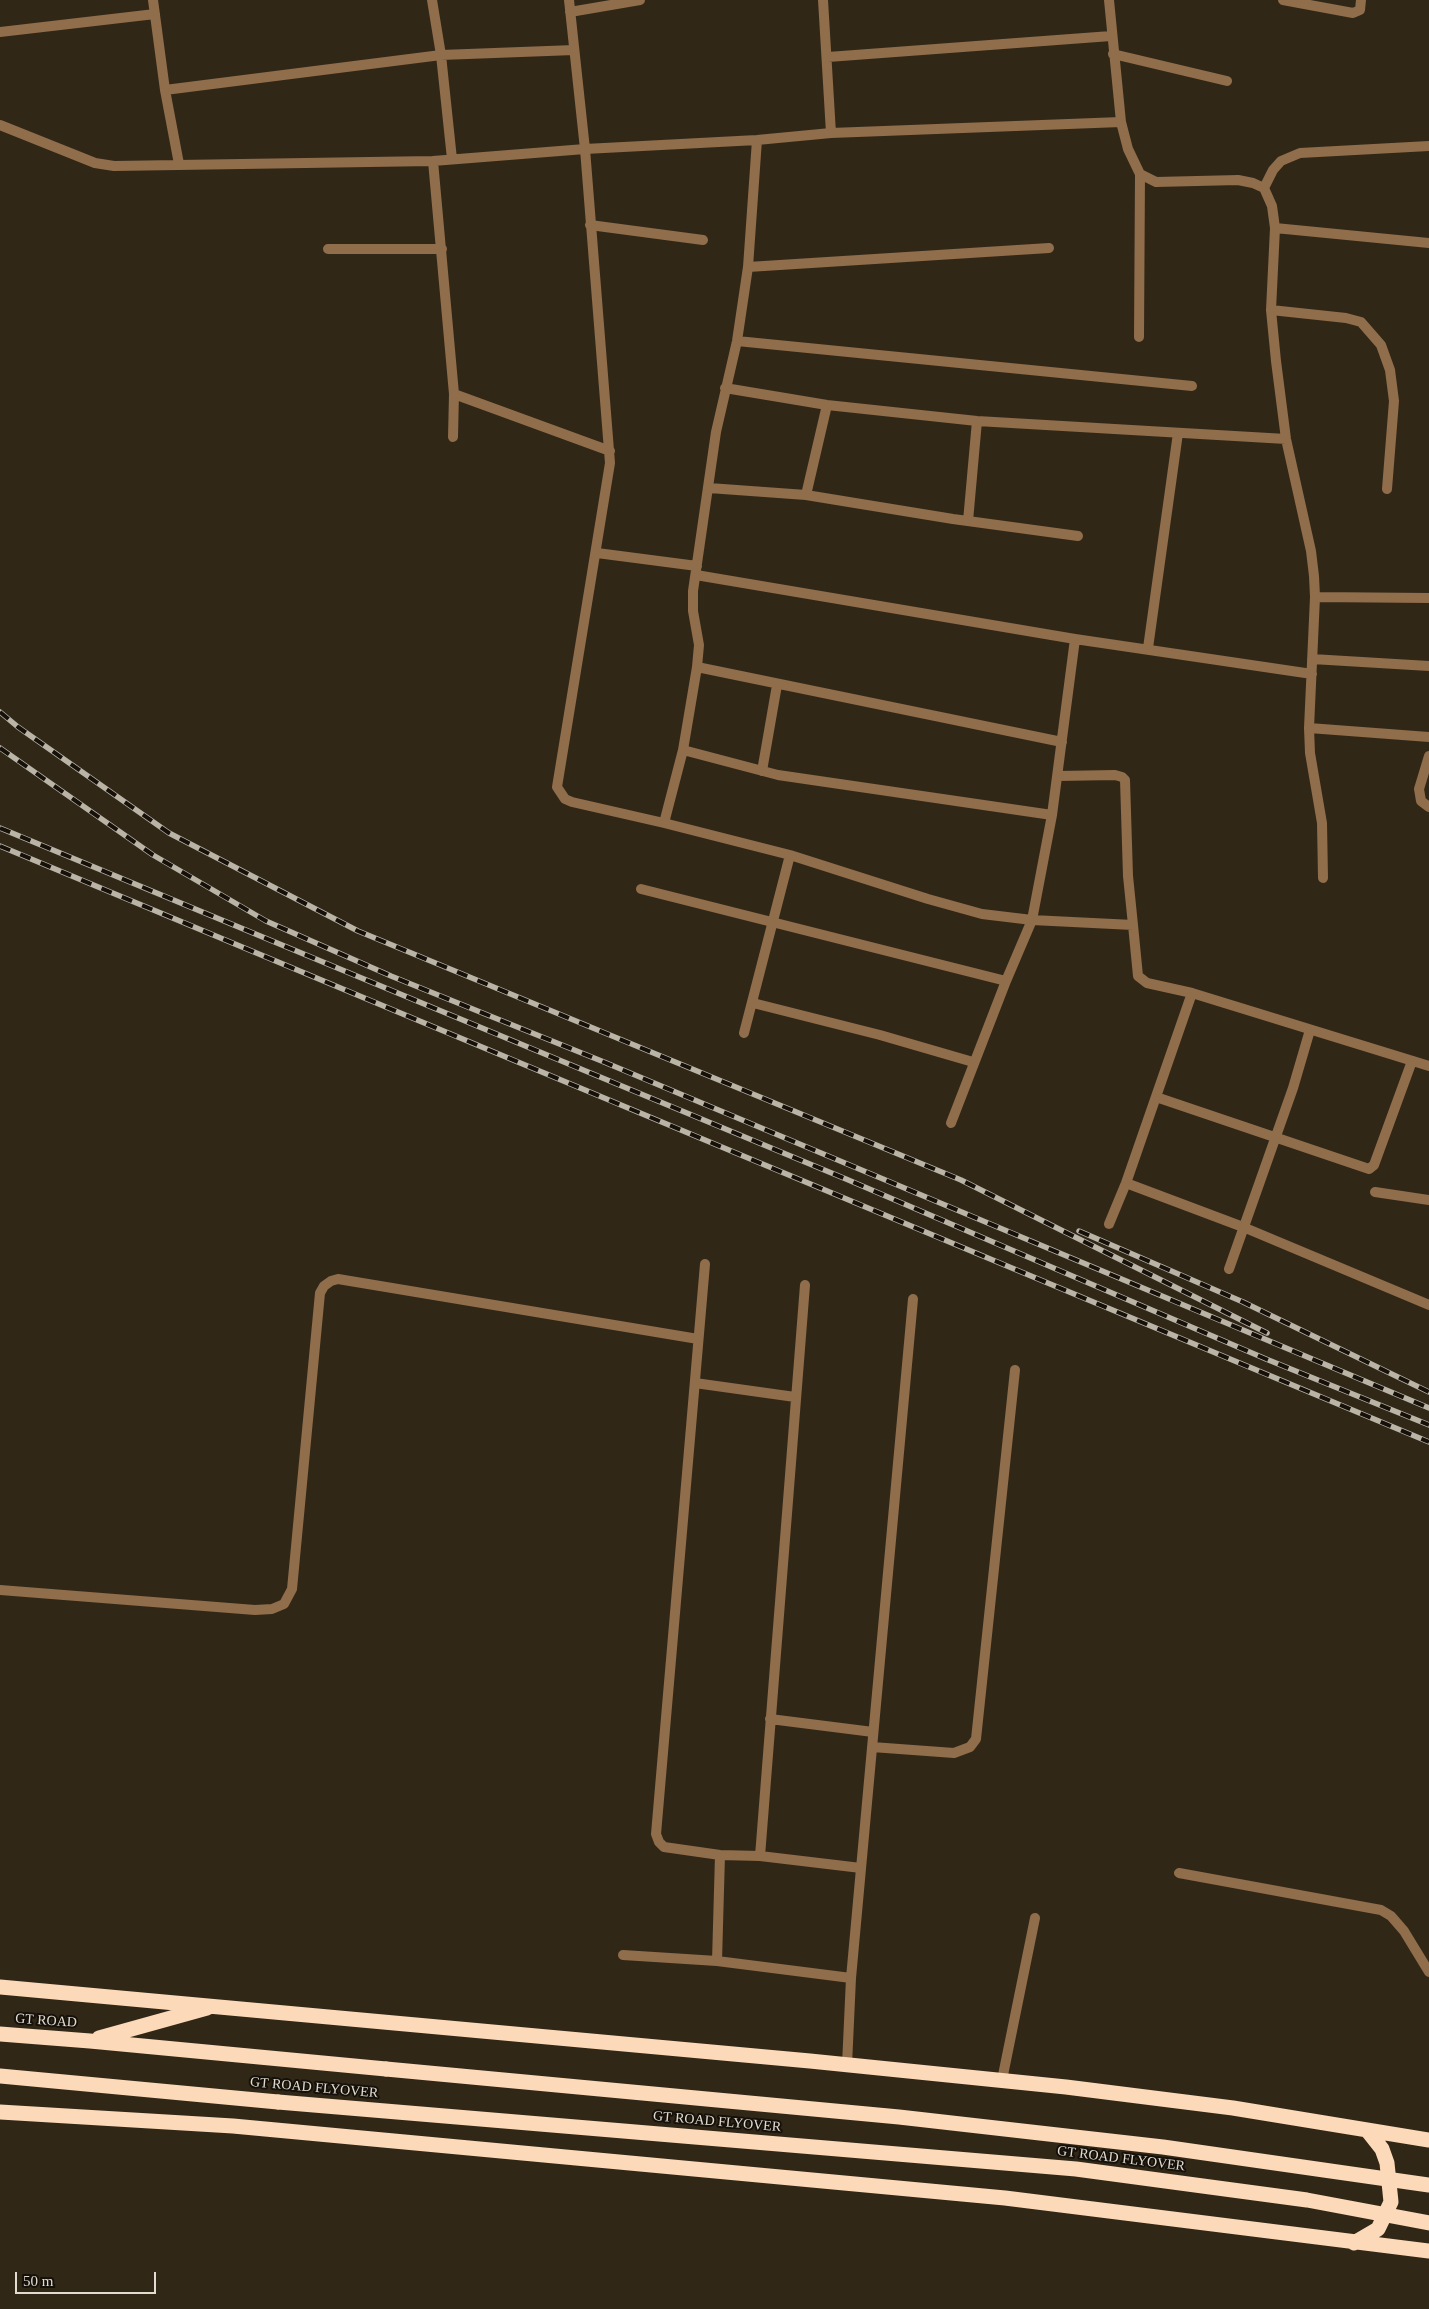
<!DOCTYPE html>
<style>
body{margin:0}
#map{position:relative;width:1429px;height:2309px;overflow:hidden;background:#312717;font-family:Georgia,serif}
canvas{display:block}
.scale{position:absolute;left:15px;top:2272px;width:141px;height:22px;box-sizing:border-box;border:2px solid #e1dbd0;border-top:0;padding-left:6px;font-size:15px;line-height:18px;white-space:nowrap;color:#e1dbd0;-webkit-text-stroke:4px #15110a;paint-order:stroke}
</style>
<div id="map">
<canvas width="1429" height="2309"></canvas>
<div class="scale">50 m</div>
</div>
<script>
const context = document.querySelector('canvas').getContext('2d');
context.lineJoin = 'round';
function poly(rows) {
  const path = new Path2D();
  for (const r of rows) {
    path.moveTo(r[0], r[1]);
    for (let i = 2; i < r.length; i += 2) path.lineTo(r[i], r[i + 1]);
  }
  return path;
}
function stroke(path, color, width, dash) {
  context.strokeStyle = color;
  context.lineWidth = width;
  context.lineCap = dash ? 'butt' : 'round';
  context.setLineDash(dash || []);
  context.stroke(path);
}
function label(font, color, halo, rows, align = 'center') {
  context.font = font + ' Georgia,serif';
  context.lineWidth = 4;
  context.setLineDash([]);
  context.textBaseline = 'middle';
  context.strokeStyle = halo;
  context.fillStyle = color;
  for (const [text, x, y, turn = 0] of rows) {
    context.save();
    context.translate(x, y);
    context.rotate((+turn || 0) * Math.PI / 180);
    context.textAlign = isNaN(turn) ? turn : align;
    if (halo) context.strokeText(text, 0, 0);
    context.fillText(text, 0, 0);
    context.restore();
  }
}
const street = poly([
 [153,0,165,90,179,164],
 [432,0,441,55,452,159],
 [569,0,585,149,610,463,557,787,565,799,572,802,664,823,683,750,697,667,699,645,693,611,693,591,716,432,737,341,748,267,757,140],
 [823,0,831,133],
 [1109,0,1121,122,1128,149,1140,174,1156,182,1238,180,1253,183,1264,188,1272,206,1275,228,1271,310,1276,361,1286,439,1311,551,1314,576,1315,597,1309,728,1310,753,1322,823,1323,878],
 [1283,0,1353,13,1360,10,1361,0],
 [570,12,640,0],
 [0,32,155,14],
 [1113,54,1227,81],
 [828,57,1111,36],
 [165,90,441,55,574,50],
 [0,125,95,163,114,166,433,161,585,149,757,140,831,133,1121,122],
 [433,161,454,394,453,437],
 [1264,188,1273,170,1281,161,1300,153,1429,146],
 [590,225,703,240],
 [1275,228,1429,243],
 [328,249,442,249],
 [748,267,1049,248],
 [1271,310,1346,318,1361,322,1381,345,1390,370,1394,401,1387,489],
 [1139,337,1140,174],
 [737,341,1192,386],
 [725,388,827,405,977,421,1286,439],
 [454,394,610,451],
 [709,488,806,495,827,405],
 [806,495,953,519,1078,536],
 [968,521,977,421],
 [597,553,697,566],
 [696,575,1075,639,1312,674],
 [1315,597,1429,598],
 [1148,648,1178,433],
 [1312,659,1429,666],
 [697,667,1062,742],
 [1309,728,1429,737],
 [683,750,778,775,1052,815],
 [1429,756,1419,789,1421,801,1429,807],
 [762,771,777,685],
 [664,823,790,855,928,899,982,914,1032,920,1052,815,1075,639],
 [641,889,1006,981],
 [1133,925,1138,976,1147,983,1192,993,1429,1066],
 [753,1003,880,1035,973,1062],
 [744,1033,790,855],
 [1156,1097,1369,1169,1374,1165,1412,1061],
 [951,1123,1006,981,1032,920,1133,925,1128,876,1125,780,1122,777,1115,775,1058,776],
 [1126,1183,1243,1227,1429,1305],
 [1375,1192,1429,1200],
 [1109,1224,1126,1183,1192,993],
 [705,1264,656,1834,659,1842,664,1847,720,1855,760,1856,861,1868],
 [1229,1269,1293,1088,1310,1030],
 [695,1383,795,1397],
 [0,1590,255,1610,272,1609,284,1604,292,1589,320,1293,324,1286,331,1281,338,1279,698,1339],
 [770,1719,873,1732],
 [872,1747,954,1753,970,1747,976,1739,1015,1370],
 [760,1856,805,1285],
 [1179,1873,1381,1910,1391,1916,1404,1931,1429,1972],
 [623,1955,717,1961,851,1978],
 [717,1961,720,1855],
 [847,2065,851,1978,913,1299],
 [1002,2080,1035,1918]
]);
const highway = poly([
 [0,1987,810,2061,1066,2087,1233,2108,1429,2140],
 [0,2034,90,2041,386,2069],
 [99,2038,207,2008],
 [0,2076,278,2102],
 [0,2112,233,2126,1005,2198,1429,2251],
 [1354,2243,1378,2229,1391,2202,1387,2163,1382,2149,1367,2130]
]);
const rail = poly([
 [0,712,18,727,169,833,358,931,961,1180,1267,1333],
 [0,748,153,855,266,921,391,976,604,1062,1429,1408],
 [0,828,846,1179,1266,1359,1429,1425],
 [0,846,1429,1442],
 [1079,1231,1243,1302,1429,1392]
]);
const highwayBridge = poly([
 [386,2069,899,2117,1163,2147,1429,2185],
 [278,2102,1076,2169,1307,2200,1429,2223]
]);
const streetNames = [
 ["GT ROAD",46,2021,4],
 ["GT ROAD FLYOVER",314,2088,5],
 ["GT ROAD FLYOVER",717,2122,5],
 ["GT ROAD FLYOVER",1121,2159,7]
];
stroke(street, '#906d4b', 10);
stroke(highway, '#fcd9b8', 15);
stroke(rail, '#bab4a7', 5.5);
stroke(rail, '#15110a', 4, [11]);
stroke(highwayBridge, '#fcd9b8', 15);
label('14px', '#e1dbd0', '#15110a', streetNames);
</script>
